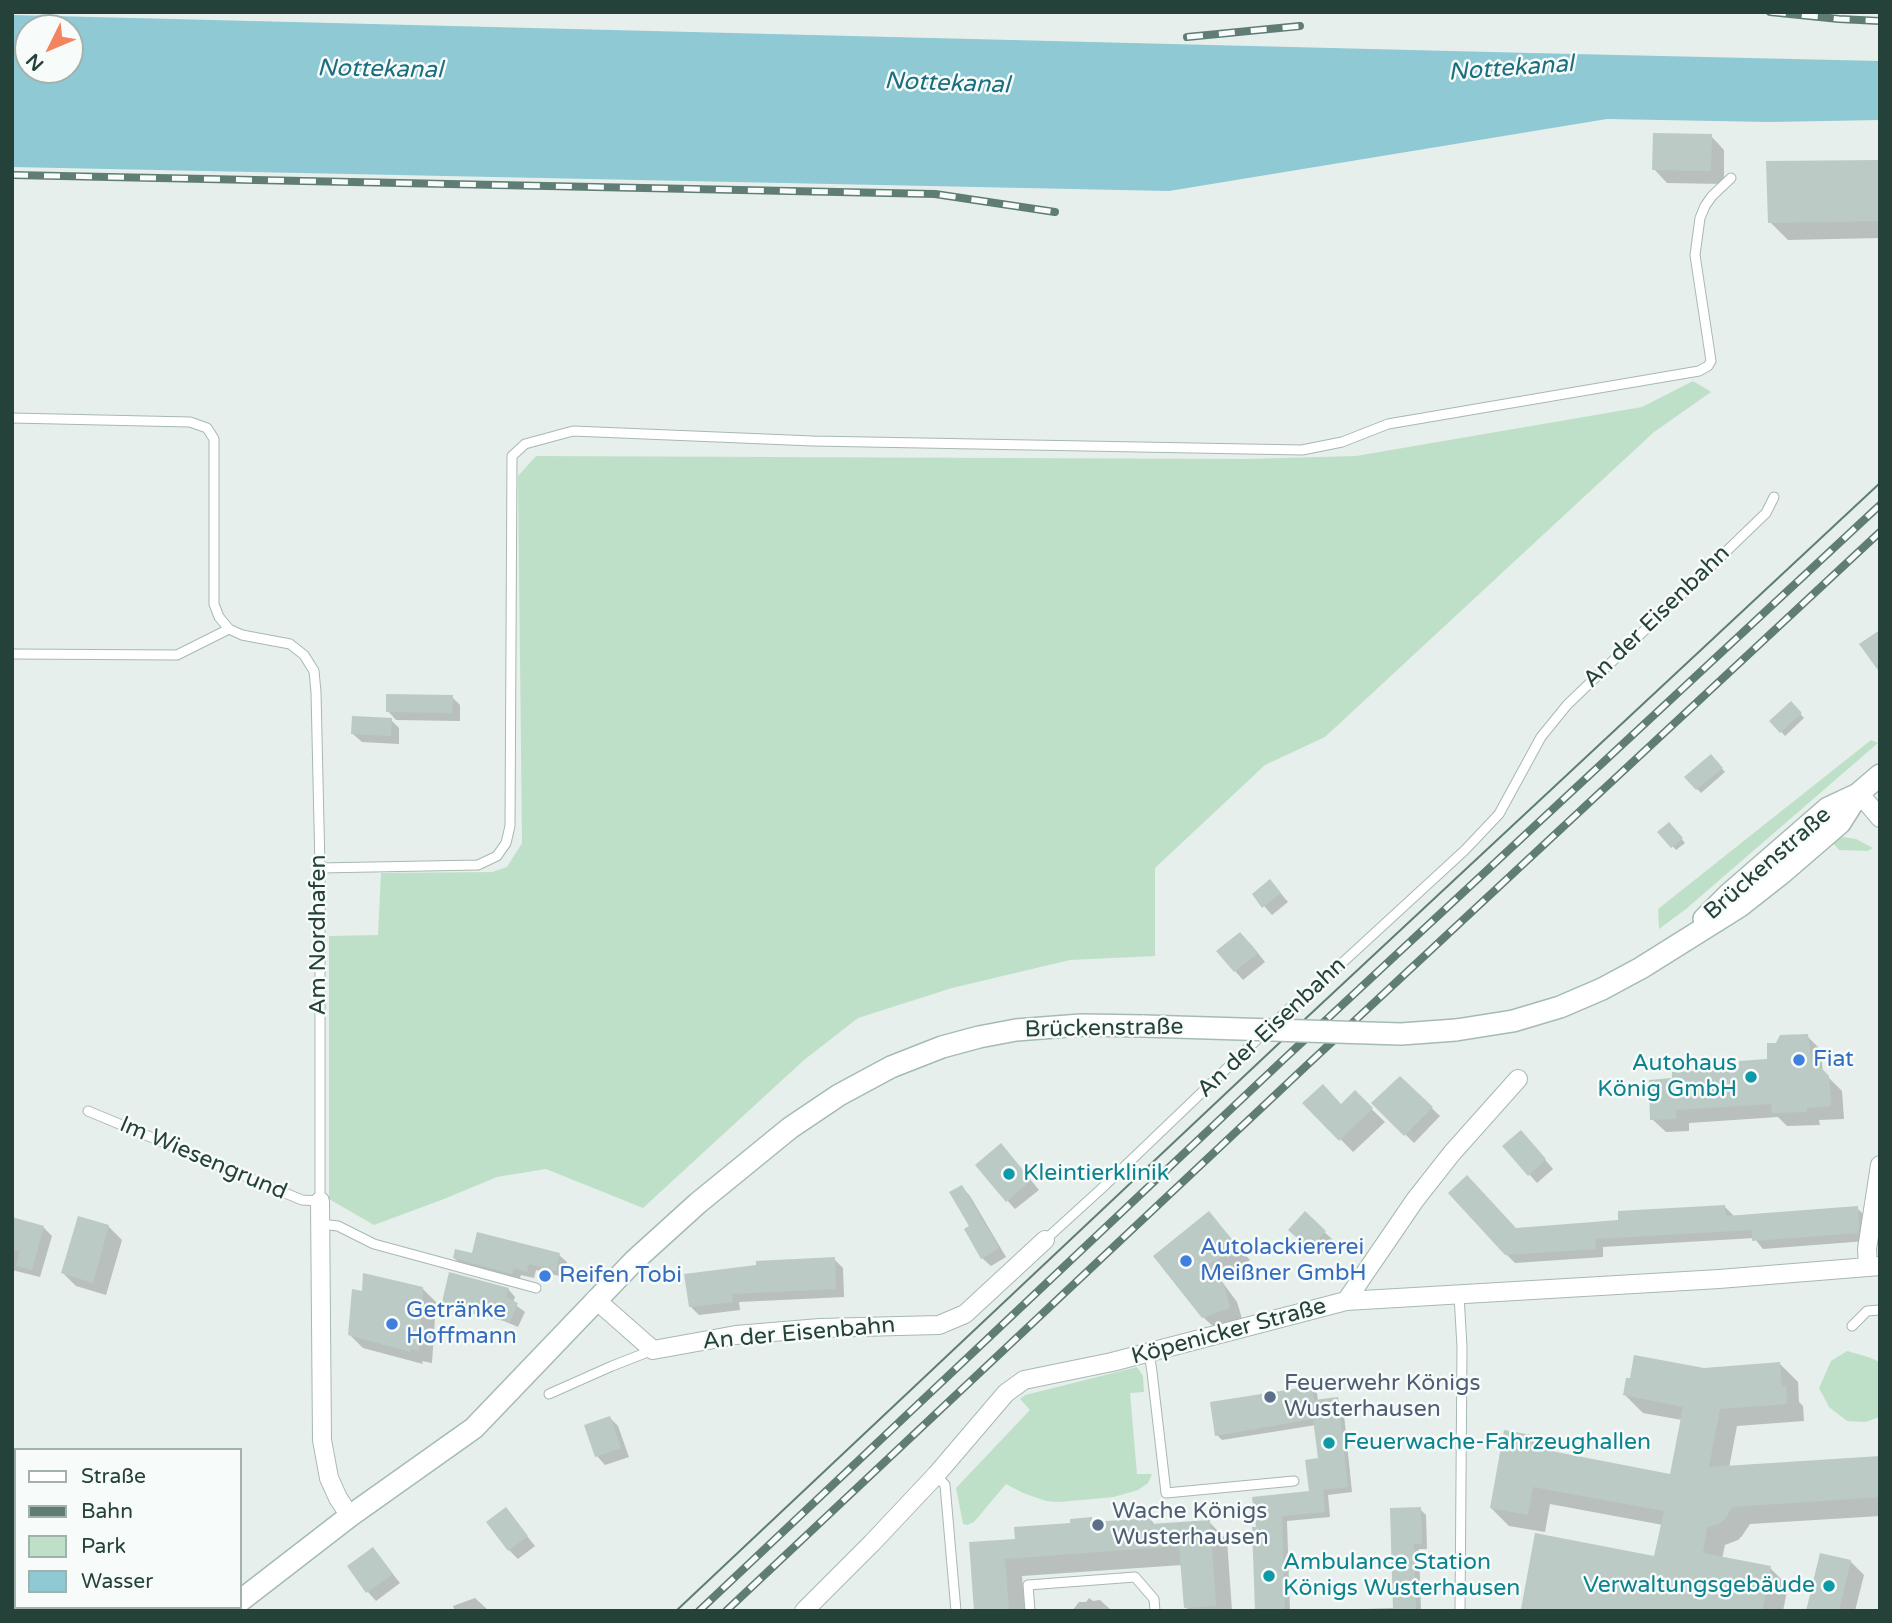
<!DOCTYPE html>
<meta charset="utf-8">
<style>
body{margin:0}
#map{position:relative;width:1892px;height:1623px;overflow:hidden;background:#e6efeb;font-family:"Varela Round",sans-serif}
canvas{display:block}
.frame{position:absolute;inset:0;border:14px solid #24423a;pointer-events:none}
.legend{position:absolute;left:14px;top:1448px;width:228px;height:161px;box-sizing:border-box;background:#f7fbf9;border:2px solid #a3b1ad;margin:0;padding:9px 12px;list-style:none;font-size:21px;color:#24423a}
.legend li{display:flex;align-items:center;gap:14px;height:35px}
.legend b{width:35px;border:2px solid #a3b1ad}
.north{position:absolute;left:14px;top:14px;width:70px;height:70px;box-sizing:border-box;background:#f7fbf9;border:2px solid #a3b1ad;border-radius:50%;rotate:227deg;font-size:19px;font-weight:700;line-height:28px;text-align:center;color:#24423a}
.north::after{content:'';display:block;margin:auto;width:24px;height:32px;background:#f4845f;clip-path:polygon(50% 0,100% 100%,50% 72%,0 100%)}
</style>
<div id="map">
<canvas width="1892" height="1623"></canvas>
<div class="frame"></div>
<ul class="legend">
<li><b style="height:9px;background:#fff"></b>Straße</li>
<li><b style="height:9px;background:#5f7d75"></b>Bahn</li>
<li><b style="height:19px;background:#bfe0c8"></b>Park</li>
<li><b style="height:19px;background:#8ec9d4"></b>Wasser</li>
</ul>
<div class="north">N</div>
</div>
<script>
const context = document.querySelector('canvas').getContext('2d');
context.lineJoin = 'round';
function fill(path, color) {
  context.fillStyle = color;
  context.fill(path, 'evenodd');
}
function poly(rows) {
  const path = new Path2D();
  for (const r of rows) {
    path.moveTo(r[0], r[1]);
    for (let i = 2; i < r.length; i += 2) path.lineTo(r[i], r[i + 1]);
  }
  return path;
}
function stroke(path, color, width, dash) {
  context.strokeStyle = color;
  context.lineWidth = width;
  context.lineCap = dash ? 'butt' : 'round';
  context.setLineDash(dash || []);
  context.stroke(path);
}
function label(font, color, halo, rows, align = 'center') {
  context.font = font + ' "Varela Round",sans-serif';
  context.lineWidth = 5;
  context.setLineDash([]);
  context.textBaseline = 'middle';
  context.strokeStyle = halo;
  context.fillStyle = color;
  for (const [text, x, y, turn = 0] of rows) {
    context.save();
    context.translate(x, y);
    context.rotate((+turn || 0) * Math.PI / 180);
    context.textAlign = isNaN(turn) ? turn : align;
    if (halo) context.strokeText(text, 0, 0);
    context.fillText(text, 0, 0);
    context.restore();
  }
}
const green = poly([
 [1693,381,1711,392,1654,432,1325,737,1265,765,1155,868,1155,956,1070,960,952,988,858,1018,804,1060,643,1208,546,1169,497,1177,444,1199,374,1225,329,1199,329,936,378,935,381,873,492,872,507,867,522,843,518,476,536,456,1244,459,1356,456,1642,407],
 [1871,740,1878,743,1686,909,1659,929,1658,909],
 [1843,837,1856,839,1873,848,1868,851,1839,850,1831,841],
 [1847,1351,1868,1357,1880,1362,1880,1417,1865,1422,1847,1421,1829,1407,1819,1388,1831,1361],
 [1137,1367,1143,1376,1144,1392,1130,1393,1137,1474,1152,1474,1148,1483,1138,1490,1114,1497,1059,1502,1046,1501,1023,1493,1006,1484,974,1522,967,1525,963,1524,956,1488,1030,1410,1020,1399,1025,1395]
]);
const water = poly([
 [12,15,1531,53,1880,61,1880,120,1769,122,1607,119,1169,191,12,167],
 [28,28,70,28,70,70,28,70]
]);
const shadow = poly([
 [1711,136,1724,150,1724,184,1667,183,1654,169],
 [1880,161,1880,238,1788,240,1770,222],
 [452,697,460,705,460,721,396,720,388,711],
 [1791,704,1804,718,1785,736,1771,721],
 [391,720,399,728,399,744,362,742,353,734],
 [1711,757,1725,772,1701,793,1686,777],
 [1669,824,1685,843,1676,850,1660,832],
 [1278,890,1288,902,1272,915,1264,906],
 [1249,942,1265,962,1243,980,1235,971],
 [1807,1036,1820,1049,1823,1072,1842,1091,1844,1119,1819,1120,1820,1125,1787,1126,1778,1117,1689,1123,1689,1131,1666,1132,1652,1119,1741,1069,1769,1061,1777,1044],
 [1400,1078,1440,1116,1414,1143,1374,1103],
 [1355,1093,1385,1122,1353,1152,1305,1103,1342,1105],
 [1529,1141,1553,1169,1537,1183,1529,1174],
 [1009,1154,1039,1190,1015,1209,1007,1200],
 [962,1187,970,1196,1006,1257,991,1266,982,1258],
 [1724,1206,1733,1215,1733,1218,1857,1208,1866,1217,1866,1241,1763,1249,1754,1238,1603,1247,1603,1257,1515,1263,1506,1254,1516,1230,1620,1222],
 [1209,1213,1250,1260,1220,1279,1237,1302,1243,1322,1217,1330,1203,1317],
 [1305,1214,1333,1240,1318,1256,1298,1238],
 [12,1219,43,1227,52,1236,40,1277,12,1270],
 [108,1226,122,1240,106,1295,76,1286,63,1273],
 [473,1255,559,1255,567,1262,563,1277,536,1270,534,1278,521,1275,519,1281,462,1265,454,1258],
 [834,1259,843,1268,844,1297,739,1302,740,1310,699,1315,690,1306],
 [423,1289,436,1302,432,1363,422,1361,423,1364,363,1348,349,1334,364,1293],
 [508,1289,515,1297,513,1303,525,1312,518,1327,504,1321,451,1309,444,1301],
 [1780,1364,1798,1382,1799,1402,1803,1406,1804,1421,1737,1426,1729,1468,1880,1458,1880,1516,1750,1524,1742,1536,1738,1540,1725,1545,1722,1559,1770,1568,1788,1586,1783,1611,1526,1611,1523,1608,1655,1558,1663,1525,1550,1504,1545,1532,1509,1526,1491,1508,1542,1439,1556,1454,1672,1476,1682,1420,1643,1413,1625,1395,1704,1369],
 [1311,1387,1317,1393,1318,1401,1337,1399,1343,1405,1352,1492,1328,1495,1330,1517,1287,1521,1290,1611,1257,1611,1254,1529,1311,1493,1320,1460,1316,1425,1222,1440,1217,1435],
 [610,1418,618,1426,629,1457,605,1465,597,1456],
 [1420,1509,1426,1515,1427,1549,1419,1549,1421,1611,1302,1611,1395,1608],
 [506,1510,535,1546,518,1559,509,1550],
 [1091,1519,1095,1523,1150,1519,1156,1526,1209,1522,1227,1540,1232,1611,1189,1611,1186,1607,1182,1565,1022,1576,1025,1611,976,1611,971,1544,1017,1540],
 [240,1529,242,1533,240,1555],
 [373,1549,400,1583,376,1601,368,1592,349,1566],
 [1822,1555,1851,1562,1864,1575,1855,1611,1808,1611],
 [475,1598,489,1611,455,1611,453,1606],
 [1089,1598,1093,1601,1100,1600,1112,1611,1072,1611,1079,1602,1086,1602],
 [64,1607,115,1607,108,1611,59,1611],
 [143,1607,147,1607,150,1611,138,1611]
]);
const building = poly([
 [1653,133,1712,134,1711,171,1652,170],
 [1880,160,1880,221,1768,223,1766,161],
 [1880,630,1880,673,1859,644],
 [386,694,453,695,452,713,386,712],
 [1791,701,1802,713,1780,733,1769,721],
 [352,716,392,718,391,736,351,734],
 [1711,754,1723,768,1696,790,1684,777],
 [1669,822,1683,838,1671,848,1657,832],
 [1270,879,1281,893,1262,908,1252,894],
 [1240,932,1258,953,1234,972,1216,951],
 [1808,1034,1811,1057,1829,1076,1831,1106,1807,1108,1807,1112,1772,1113,1771,1104,1676,1110,1676,1119,1650,1120,1649,1080,1672,1078,1672,1072,1739,1068,1739,1061,1767,1059,1767,1043,1776,1043,1780,1035],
 [1400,1076,1433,1107,1404,1136,1371,1103],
 [1323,1084,1341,1104,1355,1090,1373,1108,1339,1141,1302,1103],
 [1521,1130,1546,1159,1528,1176,1502,1146],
 [1001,1143,1031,1180,1006,1202,975,1165],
 [1467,1175,1516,1228,1618,1220,1618,1211,1725,1205,1726,1216,1858,1206,1859,1225,1858,1233,1752,1241,1752,1230,1595,1239,1596,1249,1505,1255,1448,1193],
 [962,1185,999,1248,981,1259,964,1229,969,1226,949,1192],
 [1209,1211,1238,1247,1208,1265,1224,1286,1230,1308,1202,1318,1153,1256],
 [1305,1211,1326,1231,1309,1249,1288,1230],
 [78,1216,109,1225,93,1283,61,1273],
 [12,1217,44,1226,32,1270,16,1266,20,1251,12,1249],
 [477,1232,560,1253,556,1271,529,1264,527,1272,514,1268,512,1274,453,1258,455,1249,472,1253],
 [835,1257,836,1289,732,1294,733,1302,689,1307,684,1274,756,1265,756,1261],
 [449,1272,509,1288,506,1297,518,1303,510,1322,495,1315,442,1302],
 [363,1273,423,1287,419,1351,410,1349,410,1352,348,1335,352,1289,362,1291],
 [1634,1355,1704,1368,1780,1362,1782,1387,1786,1386,1787,1404,1720,1409,1709,1467,1880,1456,1880,1497,1732,1507,1725,1519,1720,1523,1707,1528,1703,1553,1771,1566,1762,1611,1532,1611,1521,1609,1535,1533,1654,1556,1664,1511,1533,1487,1528,1515,1490,1508,1504,1430,1543,1437,1541,1449,1670,1474,1683,1407,1623,1395,1626,1378,1630,1378],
 [1312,1386,1314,1400,1338,1397,1348,1487,1323,1490,1325,1512,1282,1516,1285,1611,1255,1611,1252,1527,1256,1527,1252,1497,1309,1491,1305,1460,1318,1458,1313,1419,1215,1436,1210,1402],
 [610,1416,621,1448,595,1457,584,1425],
 [506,1507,528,1536,508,1551,486,1522],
 [1421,1507,1422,1544,1414,1544,1416,1611,1393,1611,1390,1508],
 [1092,1517,1092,1522,1151,1518,1151,1524,1210,1520,1216,1606,1184,1608,1179,1546,1005,1559,1009,1611,974,1611,969,1542,1015,1539,1014,1527,1070,1523,1070,1519],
 [373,1547,393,1574,366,1593,347,1566],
 [1820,1553,1851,1560,1839,1611,1806,1611]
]);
const service = poly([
 [12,418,190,422,207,428,214,439,214,604,219,617,229,629,242,635,290,644,304,655,314,671,316,692,320,868,320,1201,302,1200,88,1111],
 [12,654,177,655,229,629],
 [320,868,478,865,497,856,506,843,510,826,512,456,525,444,573,431,813,441,1302,450,1342,442,1388,424,1699,371,1708,366,1711,361,1695,255,1700,218,1705,206,1712,196,1731,178],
 [320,1224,338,1226,374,1244,536,1288],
 [1045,1240,1101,1189,1293,1005,1304,998,1465,850,1499,814,1541,737,1567,705,1766,513,1774,497],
 [1459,1295,1462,1347,1460,1611],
 [1852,1326,1867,1311,1880,1310],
 [1149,1352,1152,1372,1166,1493,1294,1481],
 [549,1394,612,1366,653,1350],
 [936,1475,945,1485,956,1611],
 [1030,1611,1028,1585,1135,1577,1154,1599,1155,1611]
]);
const minor = poly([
 [1859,793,1880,818],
 [320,1201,322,1440,329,1478,338,1498,350,1516],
 [1868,1267,1867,1249,1880,1165],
 [595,1299,653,1350,736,1335,820,1328,939,1325,965,1314,1045,1240],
 [1346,1301,1415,1200,1452,1153,1518,1079],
 [804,1611,872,1543,936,1475,1006,1393,1024,1380,1112,1362,1346,1301,1719,1279,1880,1266]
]);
const secondary = poly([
 [1704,919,1729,894,1828,808,1858,794],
 [1456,1030,1513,1021,1560,1007,1602,989,1641,968,1740,906,1782,873,1840,823,1859,793,1880,775],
 [240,1601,350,1516,474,1428,634,1261,698,1203,790,1128,839,1095,891,1067,942,1047,979,1037,1016,1030,1081,1025,1144,1026]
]);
const tram = poly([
 [676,1611,1274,1048,1880,483]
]);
const rail = poly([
 [1770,12,1839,19,1880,21],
 [1187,37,1300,26],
 [12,175,935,194,1055,212],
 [699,1611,1284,1059,1880,505],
 [726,1611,1305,1067,1880,532]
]);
const secondaryBridge = poly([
 [1144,1026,1401,1034,1456,1030]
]);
const markers = [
 [1799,1060,7,"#3f7fe0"],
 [1751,1077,7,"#0f9aa8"],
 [1009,1174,7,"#0f9aa8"],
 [1186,1261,7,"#3f7fe0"],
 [545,1276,7,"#3f7fe0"],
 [392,1324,7,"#3f7fe0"],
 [1270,1397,7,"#5c6f8a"],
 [1329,1443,7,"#0f9aa8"],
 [1098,1525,7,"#5c6f8a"],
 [1269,1576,7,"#0f9aa8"],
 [1829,1586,7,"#0f9aa8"]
];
const streetNames = [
 ["An der Eisenbahn",1657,617,-44],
 ["Brückenstraße",1768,864,-41],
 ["Am Nordhafen",319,935,-90],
 ["An der Eisenbahn",1272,1028,-43],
 ["Brückenstraße",1104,1029,-1],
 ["Im Wiesengrund",203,1159,23],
 ["Köpenicker Straße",1229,1332,-15],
 ["An der Eisenbahn",799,1334,-5]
];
const shopNames = [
 ["Fiat",1813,1060],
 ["Autolackiererei",1200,1248],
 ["Meißner GmbH",1200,1274],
 ["Reifen Tobi",559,1276],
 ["Getränke",406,1311],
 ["Hoffmann",406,1337]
];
const cultureNames = [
 ["Autohaus",1737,1064,"right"],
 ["König GmbH",1737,1090,"right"],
 ["Kleintierklinik",1023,1174],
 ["Feuerwache-Fahrzeughallen",1343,1443],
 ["Ambulance Station",1283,1563],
 ["Königs Wusterhausen",1283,1589],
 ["Verwaltungsgebäude",1815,1586,"right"]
];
const serviceNames = [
 ["Feuerwehr Königs",1284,1384],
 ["Wusterhausen",1284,1410],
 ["Wache Königs",1112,1512],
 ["Wusterhausen",1112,1538]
];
const waterNames = [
 ["Nottekanal",1511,69,-4],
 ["Nottekanal",380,70,1],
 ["Nottekanal",947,84,2]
];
fill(green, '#bfe0c8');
fill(water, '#8ec9d4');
fill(shadow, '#0003');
fill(building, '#bbcac4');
stroke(service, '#a8b8b2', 11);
stroke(minor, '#a8b8b2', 20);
stroke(secondary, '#a4bbb3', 24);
stroke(service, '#fff', 9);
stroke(minor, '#fff', 18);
stroke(secondary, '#fff', 21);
stroke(tram, '#5f7d75', 2);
stroke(rail, '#5f7d75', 8);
stroke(rail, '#f7fbf9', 5, [16]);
stroke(secondaryBridge, '#a4bbb3', 24, []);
stroke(secondaryBridge, '#fff', 21);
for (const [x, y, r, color] of markers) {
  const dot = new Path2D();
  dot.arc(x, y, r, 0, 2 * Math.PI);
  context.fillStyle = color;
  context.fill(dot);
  stroke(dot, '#f7fbf9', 2.5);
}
label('23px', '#24423a', '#f7fbf9', streetNames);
label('23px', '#366cbe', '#f7fbf9', shopNames, 'left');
label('23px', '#0d838f', '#f7fbf9', cultureNames, 'left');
label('23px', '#4e5e75', '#f7fbf9', serviceNames, 'left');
label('italic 24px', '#1c6f80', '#f7fbf9', waterNames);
</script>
